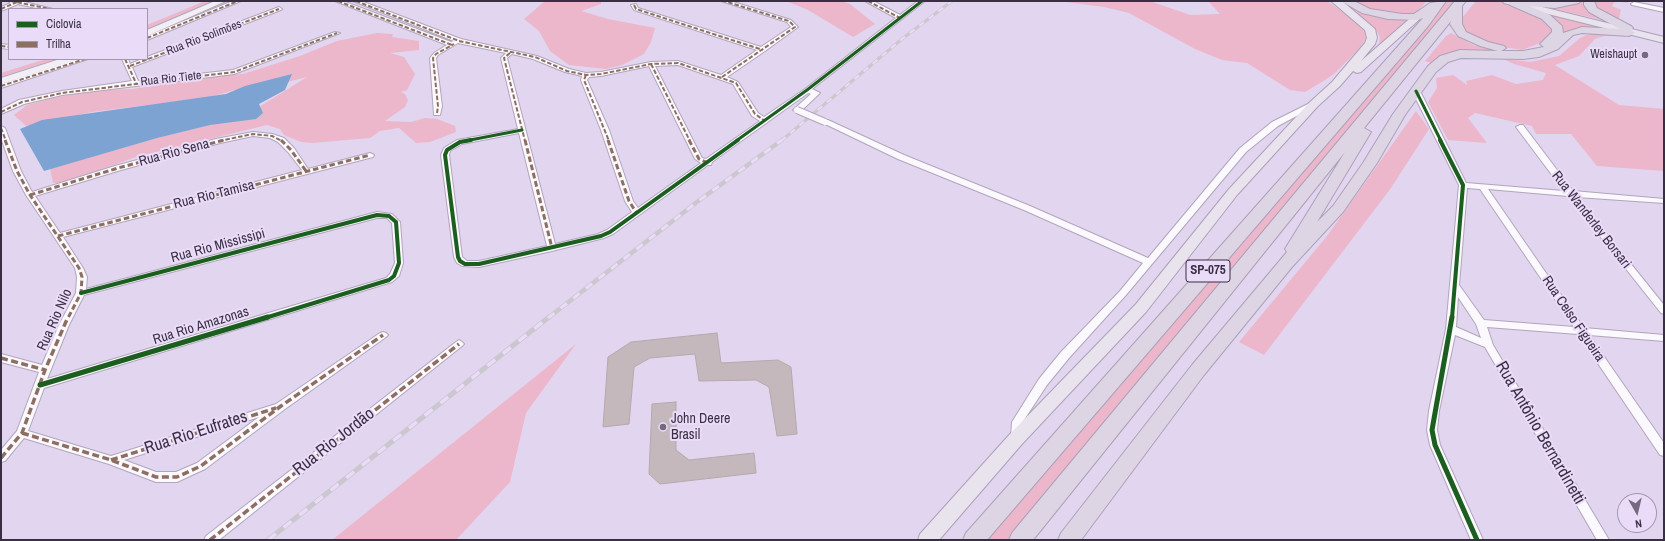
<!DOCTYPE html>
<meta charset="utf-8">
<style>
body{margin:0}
#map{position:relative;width:1665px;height:541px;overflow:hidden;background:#e2d5ef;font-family:"Archivo Narrow",sans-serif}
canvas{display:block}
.frame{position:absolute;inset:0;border:2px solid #392f42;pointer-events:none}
.legend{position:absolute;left:8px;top:8px;width:140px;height:52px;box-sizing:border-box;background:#eadcf9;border:1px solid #a397b0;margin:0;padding:5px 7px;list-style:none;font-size:12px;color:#392f42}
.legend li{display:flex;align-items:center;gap:8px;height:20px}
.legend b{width:20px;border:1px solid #a397b0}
.north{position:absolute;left:1617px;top:493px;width:40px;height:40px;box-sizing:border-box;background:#eadcf9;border:1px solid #a397b0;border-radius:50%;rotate:172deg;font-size:11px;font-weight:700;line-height:16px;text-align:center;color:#392f42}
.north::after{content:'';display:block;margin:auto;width:14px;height:18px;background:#74697f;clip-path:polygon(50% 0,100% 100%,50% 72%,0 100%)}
</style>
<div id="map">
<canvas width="1665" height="541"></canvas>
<div class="frame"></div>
<ul class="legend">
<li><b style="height:5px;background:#1b5e20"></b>Ciclovia</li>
<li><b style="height:5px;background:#8d6e63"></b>Trilha</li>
</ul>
<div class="north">N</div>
</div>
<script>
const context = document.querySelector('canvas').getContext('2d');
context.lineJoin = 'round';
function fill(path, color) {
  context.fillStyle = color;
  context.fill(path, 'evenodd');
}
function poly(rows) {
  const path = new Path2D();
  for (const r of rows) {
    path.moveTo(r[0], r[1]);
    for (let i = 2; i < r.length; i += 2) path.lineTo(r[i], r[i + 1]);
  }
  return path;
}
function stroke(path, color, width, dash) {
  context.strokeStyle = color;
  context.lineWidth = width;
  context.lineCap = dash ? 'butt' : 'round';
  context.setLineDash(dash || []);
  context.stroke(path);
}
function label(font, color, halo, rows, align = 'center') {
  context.font = font + ' "Archivo Narrow",sans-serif';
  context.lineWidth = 4;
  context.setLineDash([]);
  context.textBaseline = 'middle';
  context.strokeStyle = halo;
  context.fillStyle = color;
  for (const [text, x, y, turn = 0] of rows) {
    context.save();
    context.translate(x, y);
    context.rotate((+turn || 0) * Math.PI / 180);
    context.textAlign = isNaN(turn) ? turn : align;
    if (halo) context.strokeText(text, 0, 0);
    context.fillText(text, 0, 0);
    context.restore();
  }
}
const green = poly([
 [205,1,214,1,147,29,147,25],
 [545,1,601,1,601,4,581,11,608,19,655,28,651,42,644,54,622,65,606,69,569,65,550,51,539,31,524,19],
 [786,1,841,1,850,4,875,24,853,37,808,10],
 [1058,1,1150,1,1190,15,1220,14,1208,1,1327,1,1360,24,1365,32,1366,39,1358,50,1334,74,1325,80,1305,92,1290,90,1247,63,1222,60,1195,49,1129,13,1104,7],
 [1343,1,1360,11,1409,20,1379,45,1380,37,1376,30,1348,9],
 [1350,1,1427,1,1416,13,1407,15,1377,13],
 [1445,1,1457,1,1324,158,1009,540,983,540],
 [1476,1,1500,1,1525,9,1551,24,1552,31,1540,43,1522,50,1497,46,1472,38,1459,26,1461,19],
 [1578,1,1583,1,1585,6,1603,20,1546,7],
 [1594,1,1628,1,1627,3,1615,1,1612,6,1621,10,1618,22,1596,9],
 [1541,11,1597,26,1573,29,1559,37],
 [377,33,393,34,392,37,419,41,419,50,390,53,404,57,415,74,407,90,401,92,405,94,408,100,405,107,385,121,411,122,425,118,437,119,455,126,456,132,430,142,416,143,399,128,380,131,370,138,312,143,301,142,284,135,280,129,267,125,136,157,64,183,53,183,50,168,92,147,251,112,307,77,283,83,260,83,210,97,92,112,26,126,14,115,27,105,57,97,104,90,133,89,201,76,243,74,300,56,337,41],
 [1451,33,1473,45,1496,51,1445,54,1431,63,1425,61,1446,36],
 [1597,33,1620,35,1604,36,1595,39,1579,56,1555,65,1619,105,1664,109,1664,171,1597,166,1571,134,1536,134,1532,126,1475,113,1468,118,1487,143,1448,140,1428,102,1437,88,1436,78,1453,75,1467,85,1466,81,1492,75,1516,84,1543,80,1546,73,1514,64,1501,58,1530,62,1559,56,1580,38,1586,35],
 [46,59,56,59,1,77,1,73],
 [1416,111,1429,129,1391,188,1264,355,1239,342,1327,236],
 [576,344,526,413,510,482,456,540,332,540]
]);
const water = poly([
 [292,74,285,90,259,104,263,113,256,119,210,125,157,138,44,171,20,129,42,120,226,94,245,86]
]);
const building = poly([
 [717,333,721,363,778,360,791,367,797,434,777,436,769,387,756,380,699,381,695,354,650,358,634,367,629,424,603,427,608,357,631,342,717,333],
 [676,402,676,450,689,460,754,453,756,473,660,484,649,474,652,404,676,402]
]);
const street = poly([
 [8,1,20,1,53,9,41,9,18,4,1,11,1,7,11,3,8,1],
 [233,1,241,1,147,40,147,36,233,1],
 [335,1,343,1,451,42,454,41,353,1,361,1,461,39,537,56,569,69,586,73,601,72,651,62,678,61,721,75,757,50,634,10,631,5,636,4,638,8,761,47,791,27,787,22,721,1,730,1,791,20,798,27,765,51,727,77,738,82,758,113,764,117,805,89,896,18,865,1,873,1,900,15,918,1,925,1,812,89,820,93,800,112,797,112,793,110,811,94,808,93,712,162,711,165,708,165,613,234,604,238,552,251,479,267,462,266,457,263,454,257,441,155,444,148,457,140,518,129,501,58,506,53,458,43,438,55,436,58,442,106,440,115,434,115,430,58,434,53,447,45,335,1],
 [512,54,533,59,565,72,582,76,581,80,601,130,625,201,632,212,607,230,598,234,555,244,507,58,512,54],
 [678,65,733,84,752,116,760,121,706,159,702,158,655,66,678,65],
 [649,66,695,159,701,163,638,208,633,201,609,130,587,80,589,77,601,76,649,66],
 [519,133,547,246,479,261,467,261,462,257,449,155,450,151,462,144,519,133],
 [1634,2,1664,8,1664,12,1632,5,1631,4,1634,2],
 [279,7,282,9,281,10,132,67,138,81,233,70,335,32,340,33,234,74,62,95,24,104,1,114,1,109,19,100,62,91,132,81,122,59,128,59,130,64,142,59,147,59,147,57,279,7],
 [1,44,9,45,9,49,1,48,1,44],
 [78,59,88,59,1,88,1,84,78,59],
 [1416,89,1420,91,1466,183,1564,191,1516,127,1520,125,1523,125,1573,191,1664,199,1664,203,1577,197,1664,305,1664,314,1661,313,1568,196,1488,189,1584,328,1664,335,1664,341,1589,335,1664,443,1664,456,1660,455,1578,334,1487,327,1493,345,1609,540,1597,540,1485,347,1455,335,1439,411,1437,430,1440,445,1483,540,1471,540,1430,445,1427,430,1429,411,1446,329,1459,185,1412,91,1416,89],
 [1467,188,1480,189,1574,327,1484,320,1459,285,1467,188],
 [1458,297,1476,324,1481,338,1456,327,1458,297],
 [1310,103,1313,103,1317,105,1278,126,1246,152,1126,295,1069,358,1047,385,1022,423,1021,438,1020,441,1016,442,1012,441,1011,438,1012,422,1039,379,1061,352,1120,291,1143,263,1024,210,898,159,821,122,822,120,828,120,904,155,1030,206,1148,258,1240,148,1272,122,1310,103],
 [1,126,5,128,21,171,32,192,115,166,216,139,253,132,272,134,284,138,294,148,308,169,370,153,374,155,373,157,63,237,83,268,87,277,86,289,377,212,392,214,400,222,403,263,399,276,392,282,44,388,28,431,111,456,276,404,380,333,383,332,386,333,388,335,386,337,285,409,205,469,177,482,156,482,109,464,24,438,5,461,1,462,1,450,17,431,39,372,1,362,1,354,42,365,59,325,76,293,77,277,75,268,26,195,13,171,1,138,1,126],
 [253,136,270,138,278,142,288,152,302,170,60,233,35,196,121,170,220,143,253,136],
 [377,218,387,218,392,223,395,263,390,274,386,278,47,379,69,325,84,295,377,218],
 [259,417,197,463,176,472,156,472,124,460,259,417],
 [459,340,462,342,464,344,462,346,219,540,204,540,206,536,456,342,459,340]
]);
const secondary = poly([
 [215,1,226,1,147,36,147,30,215,1],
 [60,59,75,59,73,61,1,84,1,78,60,59]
]);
const primary = poly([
 [1331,1,1342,1,1375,29,1377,38,1375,44,1361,61,1414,15,1417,14,1422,17,1361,72,1357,73,1353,71,1340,86,1318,106,1237,195,1146,312,1022,444,939,540,918,540,920,534,1010,434,1136,304,1229,189,1310,102,1332,82,1365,43,1367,38,1365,30,1331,1],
 [1502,1,1518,1,1664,37,1664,43,1504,3,1502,1]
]);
const highway = poly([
 [1341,1,1354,1,1370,9,1402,14,1414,14,1430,3,1446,1,1429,25,987,540,963,540,966,533,1423,18,1417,20,1388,19,1362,13,1341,1],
 [1455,1,1466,1,1462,6,1462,24,1466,32,1488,42,1504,46,1506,48,1501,51,1523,51,1544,47,1540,44,1552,32,1552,29,1542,19,1510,5,1509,3,1510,1,1580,1,1579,3,1555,8,1529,6,1550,15,1562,26,1563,33,1582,27,1620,29,1589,12,1584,5,1584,1,1594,1,1597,8,1631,26,1633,28,1631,30,1635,33,1629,36,1582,33,1573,35,1558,49,1539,57,1523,59,1461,58,1448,62,1436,72,1405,115,1377,163,1343,212,1292,267,1204,375,1081,540,1058,540,1061,533,1192,365,1287,252,1285,249,1345,152,1033,540,1009,540,1012,533,1455,1],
 [1451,21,1450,24,1458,36,1480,46,1498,51,1460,50,1440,56,1428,66,1393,114,1363,163,1333,206,1317,222,1371,132,1364,128,1451,21]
]);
const railFar2 = poly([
 [781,141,902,39,952,1]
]);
const railFar1 = poly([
 [548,318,697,202,782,140]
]);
const rail = poly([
 [268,540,549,317]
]);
const streetBridge = poly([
 [797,110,825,122]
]);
const quietFar2 = poly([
 [11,1,50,9],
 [338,1,452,45],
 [356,1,459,41,535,57,567,71,586,75,601,74,651,64,678,63,736,83,755,114,765,121],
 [868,1,900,18],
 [634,5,636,9,763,50],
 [1,9,17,2],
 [147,38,238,1],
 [1,46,9,47],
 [510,53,504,58,525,141],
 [125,59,136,83],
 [651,64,690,141],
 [130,66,279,9],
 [586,75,584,80,609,141],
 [722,77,795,27,789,21,724,1],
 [1,86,85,59],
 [1,112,22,102,62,93,234,72,337,33],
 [437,113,438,106,433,58,436,54,454,44],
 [1,128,6,141],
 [219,141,253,134,272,136,282,141]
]);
const quietFar1 = poly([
 [5,140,17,171,30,195,79,268,82,277,81,293,68,318],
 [281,140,291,150,306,171],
 [525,140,552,248],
 [608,140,629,201,636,212],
 [689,140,699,159,708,163],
 [30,195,118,168,224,140],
 [58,236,370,155]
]);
const quiet = poly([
 [1,358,45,370],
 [22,433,111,460,156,477,177,477,201,466,281,406,383,335],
 [1,458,22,433,45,370,68,317],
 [111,460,276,408],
 [210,540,459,344]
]);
const cyclewayFar2 = poly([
 [1416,91,1441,141],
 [465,141,522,130],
 [736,141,807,90,922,1]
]);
const cyclewayFar1 = poly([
 [471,140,460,142,447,150,445,155,458,257,460,261,465,264,479,264,601,236,610,232,738,140],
 [1440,140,1463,185,1452,318],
 [81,293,377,215,389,216,396,222,399,263,394,276,389,280,265,318]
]);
const cycleway = poly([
 [1452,317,1432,430,1435,445,1477,540],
 [40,385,268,317]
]);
const markers = [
 [1645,55,4,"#74697f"],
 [663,427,4,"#74697f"]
];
const farStreetnames = [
 ["Rua Rio Solimões",204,38,-21],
 ["Rua Rio Tiete",171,79,-6]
];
const farPoinames = [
 ["Weishaupt",1637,55]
];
const shields = [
 [1208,271,44]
];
const shieldNames = [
 ["SP-075",1208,271]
];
const streetNames = [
 ["Rua Rio Sena",174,153,-15],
 ["Rua Rio Tamisa",214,195,-14],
 ["Rua Wanderley Borsari",1591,220,52],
 ["Rua Rio Mississipi",218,246,-15],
 ["Rua Celso Figueira",1573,319,56],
 ["Rua Rio Nilo",55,320,-66],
 ["Rua Rio Amazonas",201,326,-17]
];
const poiNames = [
 ["John Deere",671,419],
 ["Brasil",671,435]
];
const nearStreetnames = [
 ["Rua Rio Eufrates",196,433,-18],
 ["Rua Antônio Bernardinetti",1540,433,60],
 ["Rua Rio Jordão",334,442,-38]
];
fill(green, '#ecb7cb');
fill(water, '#7ca3d2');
fill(building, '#c5b8bc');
stroke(building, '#b5a8ad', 1);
stroke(street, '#b0a6bb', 2);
stroke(secondary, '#b0a6bb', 2);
stroke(primary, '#ada0b9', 2);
stroke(highway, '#ada0b9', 2);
fill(street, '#fbf9fd');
fill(secondary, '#f2eef5');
fill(primary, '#e9e3ee');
fill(highway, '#ddd5e4');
stroke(railFar2, '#cac7ce', 3);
stroke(railFar1, '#cac7ce', 4.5);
stroke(rail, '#cac7ce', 5);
stroke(railFar2, '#eadcf9', 2, [6]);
stroke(railFar1, '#eadcf9', 3, [8]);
stroke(rail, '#eadcf9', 3.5, [10]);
stroke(streetBridge, '#b0a6bb', 8, []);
stroke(streetBridge, '#fbf9fd', 6);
stroke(quietFar2, '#8d6e63', 2, [4.5, 2]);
stroke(quietFar1, '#8d6e63', 3, [5.5, 3]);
stroke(quiet, '#8d6e63', 3.5, [7, 3.5]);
stroke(cyclewayFar2, '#1b5e20', 3);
stroke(cyclewayFar1, '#1b5e20', 4);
stroke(cycleway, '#1b5e20', 5);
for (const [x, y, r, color] of markers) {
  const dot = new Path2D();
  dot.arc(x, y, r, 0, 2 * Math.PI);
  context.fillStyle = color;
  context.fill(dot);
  stroke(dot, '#eadcf9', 1.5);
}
label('12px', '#392f42', '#eadcf9', farStreetnames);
label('12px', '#392f42', '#eadcf9', farPoinames, 'right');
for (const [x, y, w] of shields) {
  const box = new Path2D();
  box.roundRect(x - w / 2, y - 11, w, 22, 3);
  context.fillStyle = '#eadcf9';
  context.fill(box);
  stroke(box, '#392f42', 1);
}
label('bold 13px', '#392f42', null, shieldNames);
label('14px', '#392f42', '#eadcf9', streetNames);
label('14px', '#392f42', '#eadcf9', poiNames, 'left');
label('17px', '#392f42', '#eadcf9', nearStreetnames);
</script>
